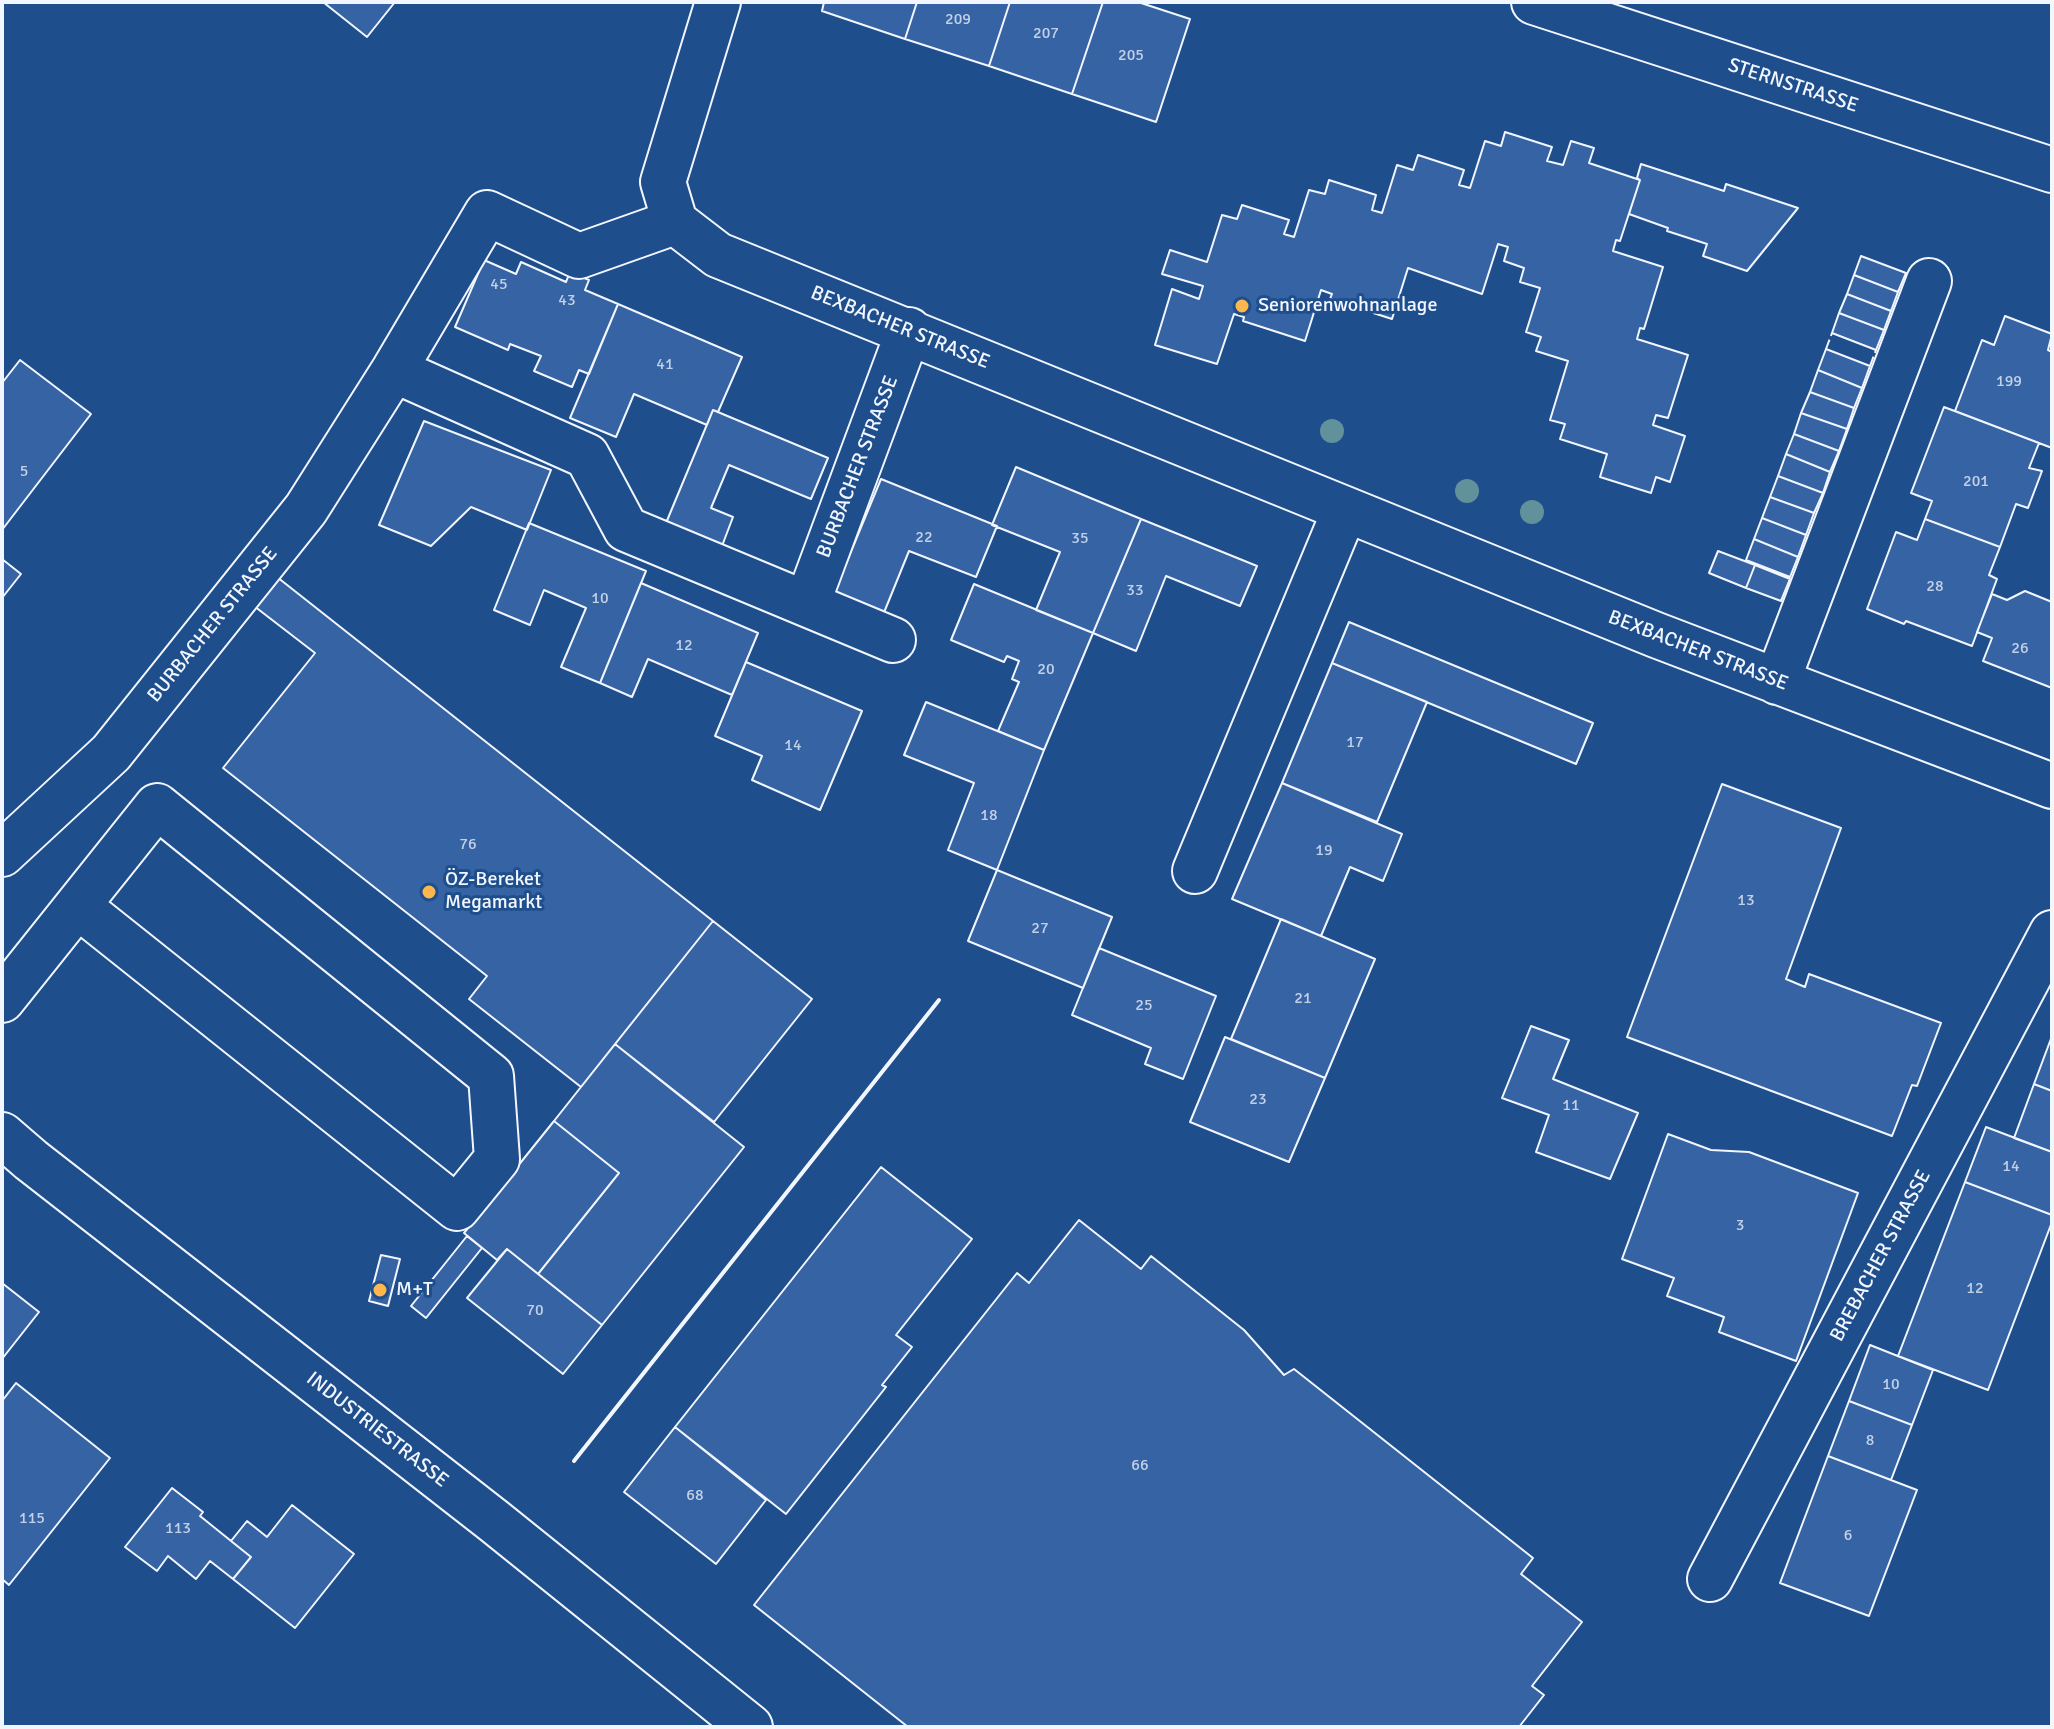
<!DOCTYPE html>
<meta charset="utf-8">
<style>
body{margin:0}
#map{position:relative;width:2054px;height:1729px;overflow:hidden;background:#1f4e8c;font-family:Signika,sans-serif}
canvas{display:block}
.frame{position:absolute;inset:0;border:4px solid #f2f6ff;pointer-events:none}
</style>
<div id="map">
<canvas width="2054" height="1729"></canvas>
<div class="frame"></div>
</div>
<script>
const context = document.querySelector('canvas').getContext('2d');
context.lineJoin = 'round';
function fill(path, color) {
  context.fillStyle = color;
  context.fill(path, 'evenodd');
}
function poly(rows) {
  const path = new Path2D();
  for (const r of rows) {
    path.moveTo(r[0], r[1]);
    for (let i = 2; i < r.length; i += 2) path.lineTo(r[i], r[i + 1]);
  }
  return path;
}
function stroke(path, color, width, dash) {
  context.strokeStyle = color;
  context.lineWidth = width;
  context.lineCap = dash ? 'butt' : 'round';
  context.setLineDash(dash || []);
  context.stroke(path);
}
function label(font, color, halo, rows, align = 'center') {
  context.font = font + ' Signika,sans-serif';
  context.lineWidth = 6;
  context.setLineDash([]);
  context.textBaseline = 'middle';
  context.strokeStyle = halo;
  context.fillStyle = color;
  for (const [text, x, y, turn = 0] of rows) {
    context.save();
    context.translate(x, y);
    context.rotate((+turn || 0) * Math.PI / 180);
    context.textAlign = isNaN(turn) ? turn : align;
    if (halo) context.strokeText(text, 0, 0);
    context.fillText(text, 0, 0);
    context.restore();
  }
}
const building = poly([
 [323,2,395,2,367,37,323,2],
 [824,2,917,2,905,39,822,11,824,2],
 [917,2,1010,2,989,66,905,39,917,2],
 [1010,2,1103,2,1072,94,989,66,1010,2],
 [1103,2,1138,2,1190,19,1156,122,1072,94,1103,2],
 [1505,132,1552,147,1547,161,1563,165,1571,141,1594,148,1589,163,1640,180,1620,241,1616,240,1613,251,1663,267,1644,329,1640,328,1637,339,1688,355,1668,418,1656,415,1653,425,1685,436,1670,482,1656,477,1651,493,1600,477,1607,454,1560,439,1565,424,1550,420,1568,361,1536,351,1541,337,1526,332,1540,288,1520,282,1524,268,1504,261,1508,247,1498,244,1482,294,1408,268,1392,319,1330,299,1332,294,1321,290,1305,341,1243,321,1244,317,1234,314,1217,364,1155,345,1172,289,1199,299,1203,286,1162,274,1170,250,1207,262,1222,215,1237,219,1242,205,1289,220,1284,234,1294,237,1309,190,1325,194,1329,180,1376,195,1372,210,1382,213,1397,165,1413,170,1418,155,1464,170,1459,185,1470,188,1485,141,1501,146,1505,132],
 [1641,164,1724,191,1726,184,1798,208,1747,271,1703,256,1707,244,1667,231,1668,228,1629,214,1640,180,1637,178,1641,164],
 [1861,256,1906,273,1898,292,1854,275,1861,256],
 [484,260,516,274,521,262,566,282,570,272,589,280,585,290,618,304,589,374,579,370,572,387,534,371,541,356,510,344,508,350,455,327,484,260],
 [1854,275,1898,292,1891,311,1847,294,1854,275],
 [1847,294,1891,311,1884,330,1839,313,1847,294],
 [618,304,742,357,718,412,713,410,707,425,634,394,616,437,570,418,618,304],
 [1839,313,1884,330,1876,350,1832,333,1839,313],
 [2005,316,2052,334,2048,350,2052,352,2052,448,1955,411,1982,340,1994,345,2005,316],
 [1826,349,1870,366,1862,388,1818,370,1826,349],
 [20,360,91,414,2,530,2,383,20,360],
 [1818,370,1862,388,1854,408,1810,392,1818,370],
 [1810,392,1854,408,1847,429,1801,413,1810,392],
 [1944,407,2039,443,2029,468,2042,471,2028,508,2016,504,2000,547,1925,519,1932,501,1911,493,1944,407],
 [713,410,828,458,811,499,729,465,711,508,733,517,722,546,666,523,713,410],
 [1801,413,1847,429,1839,451,1794,434,1801,413],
 [424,421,551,470,527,530,471,507,431,546,379,525,424,421],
 [1794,434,1839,451,1830,472,1786,454,1794,434],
 [1786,454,1830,472,1823,493,1778,476,1786,454],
 [1016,467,1141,519,1093,633,1036,610,1060,552,992,525,1016,467],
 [1778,476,1823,493,1814,513,1770,497,1778,476],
 [881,479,997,526,976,577,909,551,883,615,833,595,881,479],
 [1770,497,1814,513,1806,535,1762,518,1770,497],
 [1762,518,1806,535,1798,557,1754,539,1762,518],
 [1141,519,1257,566,1240,606,1166,576,1136,651,1093,633,1141,519],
 [1925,519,2000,547,1989,575,1997,579,1972,646,1906,621,1904,624,1867,609,1896,532,1917,540,1925,519],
 [529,523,646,571,600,683,561,667,586,608,544,590,530,625,494,610,529,523],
 [1754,539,1798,557,1790,577,1746,560,1754,539],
 [1718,551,1755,565,1746,588,1709,573,1718,551],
 [2,559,21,574,2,598,2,559],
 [1755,565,1790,579,1781,601,1746,588,1755,565],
 [277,577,713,921,581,1087,469,999,487,976,223,768,315,653,254,606,277,577],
 [641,583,758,633,732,695,648,659,632,697,600,683,641,583],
 [974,584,1093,633,1044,750,998,731,1019,682,1012,679,1019,661,1007,656,1004,662,951,640,974,584],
 [2025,591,2052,602,2052,688,1983,661,1992,638,1977,632,1992,594,2007,600,2025,591],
 [1349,622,1593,723,1576,764,1332,663,1349,622],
 [746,662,862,711,820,810,752,780,762,756,715,736,746,662],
 [1332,663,1427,702,1377,822,1282,783,1332,663],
 [926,702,1044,750,997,870,948,850,974,783,904,755,926,702],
 [1282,783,1402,834,1383,881,1350,867,1321,936,1232,899,1282,783],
 [1722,784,1841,828,1786,979,1805,987,1809,974,1941,1023,1917,1086,1912,1085,1892,1136,1627,1037,1722,784],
 [997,870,1112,917,1083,988,968,941,997,870],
 [1281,919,1375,959,1325,1078,1231,1039,1281,919],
 [713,921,812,999,714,1122,615,1044,713,921],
 [1099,948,1216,996,1183,1079,1145,1064,1151,1048,1072,1015,1099,948],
 [1531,1026,1569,1040,1553,1079,1638,1113,1610,1179,1536,1152,1549,1115,1502,1098,1531,1026],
 [2052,1036,2052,1091,2034,1084,2052,1036],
 [1225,1037,1325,1078,1289,1162,1190,1122,1225,1037],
 [615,1044,744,1147,602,1325,538,1274,619,1173,554,1121,615,1044],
 [2034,1084,2052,1091,2052,1152,2014,1138,2034,1084],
 [554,1121,619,1173,538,1274,507,1249,497,1260,464,1233,554,1121],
 [1986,1127,2052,1152,2052,1215,1965,1182,1986,1127],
 [1668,1134,1711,1150,1749,1152,1858,1193,1796,1361,1719,1332,1724,1317,1667,1296,1674,1278,1622,1259,1668,1134],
 [881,1167,972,1239,896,1335,912,1347,882,1385,886,1387,786,1514,675,1427,881,1167],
 [1965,1182,2052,1215,2052,1222,1988,1390,1898,1356,1965,1182],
 [1079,1220,1141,1269,1151,1256,1244,1330,1284,1375,1294,1369,1533,1558,1521,1574,1582,1622,1532,1686,1544,1695,1519,1727,908,1727,754,1605,1017,1273,1029,1283,1079,1220],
 [467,1236,482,1248,426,1318,411,1306,467,1236],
 [507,1249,602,1325,563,1374,467,1298,507,1249],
 [381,1255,400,1259,388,1306,369,1301,381,1255],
 [2,1283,39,1312,2,1359,2,1283],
 [1870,1345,1933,1370,1912,1425,1849,1401,1870,1345],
 [16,1383,110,1458,9,1585,2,1579,2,1401,16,1383],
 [1849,1401,1912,1425,1891,1480,1828,1456,1849,1401],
 [675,1427,766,1500,716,1564,624,1492,675,1427],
 [1828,1456,1917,1490,1869,1616,1780,1583,1828,1456],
 [172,1488,203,1512,200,1516,251,1557,233,1579,210,1561,196,1579,168,1556,157,1571,125,1547,172,1488],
 [292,1505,354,1554,295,1628,233,1579,251,1557,231,1541,247,1521,267,1537,292,1505]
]);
const minor = poly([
 [718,2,663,182,675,222,718,255,1656,635,2052,786],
 [394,370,587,456,626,529,893,640],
 [807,604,909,330],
 [1777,682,1929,281],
 [2,854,111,753,306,509,394,370,487,213,579,256,675,222],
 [1195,871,1345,510],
 [2,1000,157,806,491,1076,497,1159,457,1208,78,906],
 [2,1135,31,1160,494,1521,750,1727],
 [1710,1579,2052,933]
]);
const major = poly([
 [1534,2,2052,170]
]);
const fence = poly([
 [1826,349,1832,333],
 [1870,366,1876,350]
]);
const wall = poly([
 [574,1461,939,1000]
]);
const trees = [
 [1332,431],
 [1467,491],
 [1532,512]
];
const markers = [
 [1242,306,8,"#ffb74d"],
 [429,892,8,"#ffb74d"],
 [380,1290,8,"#ffb74d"]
];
const numberNames = [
 ["209",958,20],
 ["207",1046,34],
 ["205",1131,56],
 ["45",499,285],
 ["43",567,301],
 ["41",665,365],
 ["199",2009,382],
 ["5",24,472],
 ["201",1976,482],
 ["22",924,538],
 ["35",1080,539],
 ["28",1935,587],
 ["33",1135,591],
 ["10",600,599],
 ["12",684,646],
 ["26",2020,649],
 ["20",1046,670],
 ["17",1355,743],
 ["14",793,746],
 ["18",989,816],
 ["76",468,845],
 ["19",1324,851],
 ["13",1746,901],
 ["27",1040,929],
 ["21",1303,999],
 ["25",1144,1006],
 ["23",1258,1100],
 ["11",1571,1106],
 ["14",2011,1167],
 ["3",1740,1226],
 ["12",1975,1289],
 ["70",535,1311],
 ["10",1891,1385],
 ["8",1870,1441],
 ["66",1140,1466],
 ["68",695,1496],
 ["115",32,1519],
 ["113",178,1529],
 ["6",1848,1536]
];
const streetNames = [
 ["STERNSTRASSE",1793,86,18],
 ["BEXBACHER STRASSE",900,328,22],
 ["BURBACHER STRASSE",858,467,-69],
 ["BURBACHER STRASSE",213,625,-51],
 ["BEXBACHER STRASSE",1698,651,21],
 ["BREBACHER STRASSE",1881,1256,-62],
 ["INDUSTRIESTRASSE",377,1430,38]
];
const poiNames = [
 ["Seniorenwohnanlage",1258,306],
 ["ÖZ-Bereket",445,880],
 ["Megamarkt",445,903],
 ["M+T",396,1290]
];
fill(building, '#3563a3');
stroke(building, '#f2f6ff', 2);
stroke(minor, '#f2f6ff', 48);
stroke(major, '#f2f6ff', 48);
stroke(minor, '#1f4e8c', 44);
stroke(major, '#1f4e8c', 44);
stroke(fence, '#f2f6ff', 2, [10, 4]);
stroke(wall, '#f2f6ff', 4);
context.fillStyle = '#61919a';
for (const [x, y] of trees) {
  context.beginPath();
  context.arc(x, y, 12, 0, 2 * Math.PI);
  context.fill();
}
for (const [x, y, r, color] of markers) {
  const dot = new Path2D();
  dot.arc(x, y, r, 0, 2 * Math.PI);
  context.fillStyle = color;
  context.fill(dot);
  stroke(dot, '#1f4e8c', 3);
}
label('16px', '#c3d1e8', null, numberNames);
label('20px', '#f2f6ff', '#1f4e8c', streetNames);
label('20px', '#f2f6ff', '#1f4e8c', poiNames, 'left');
</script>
